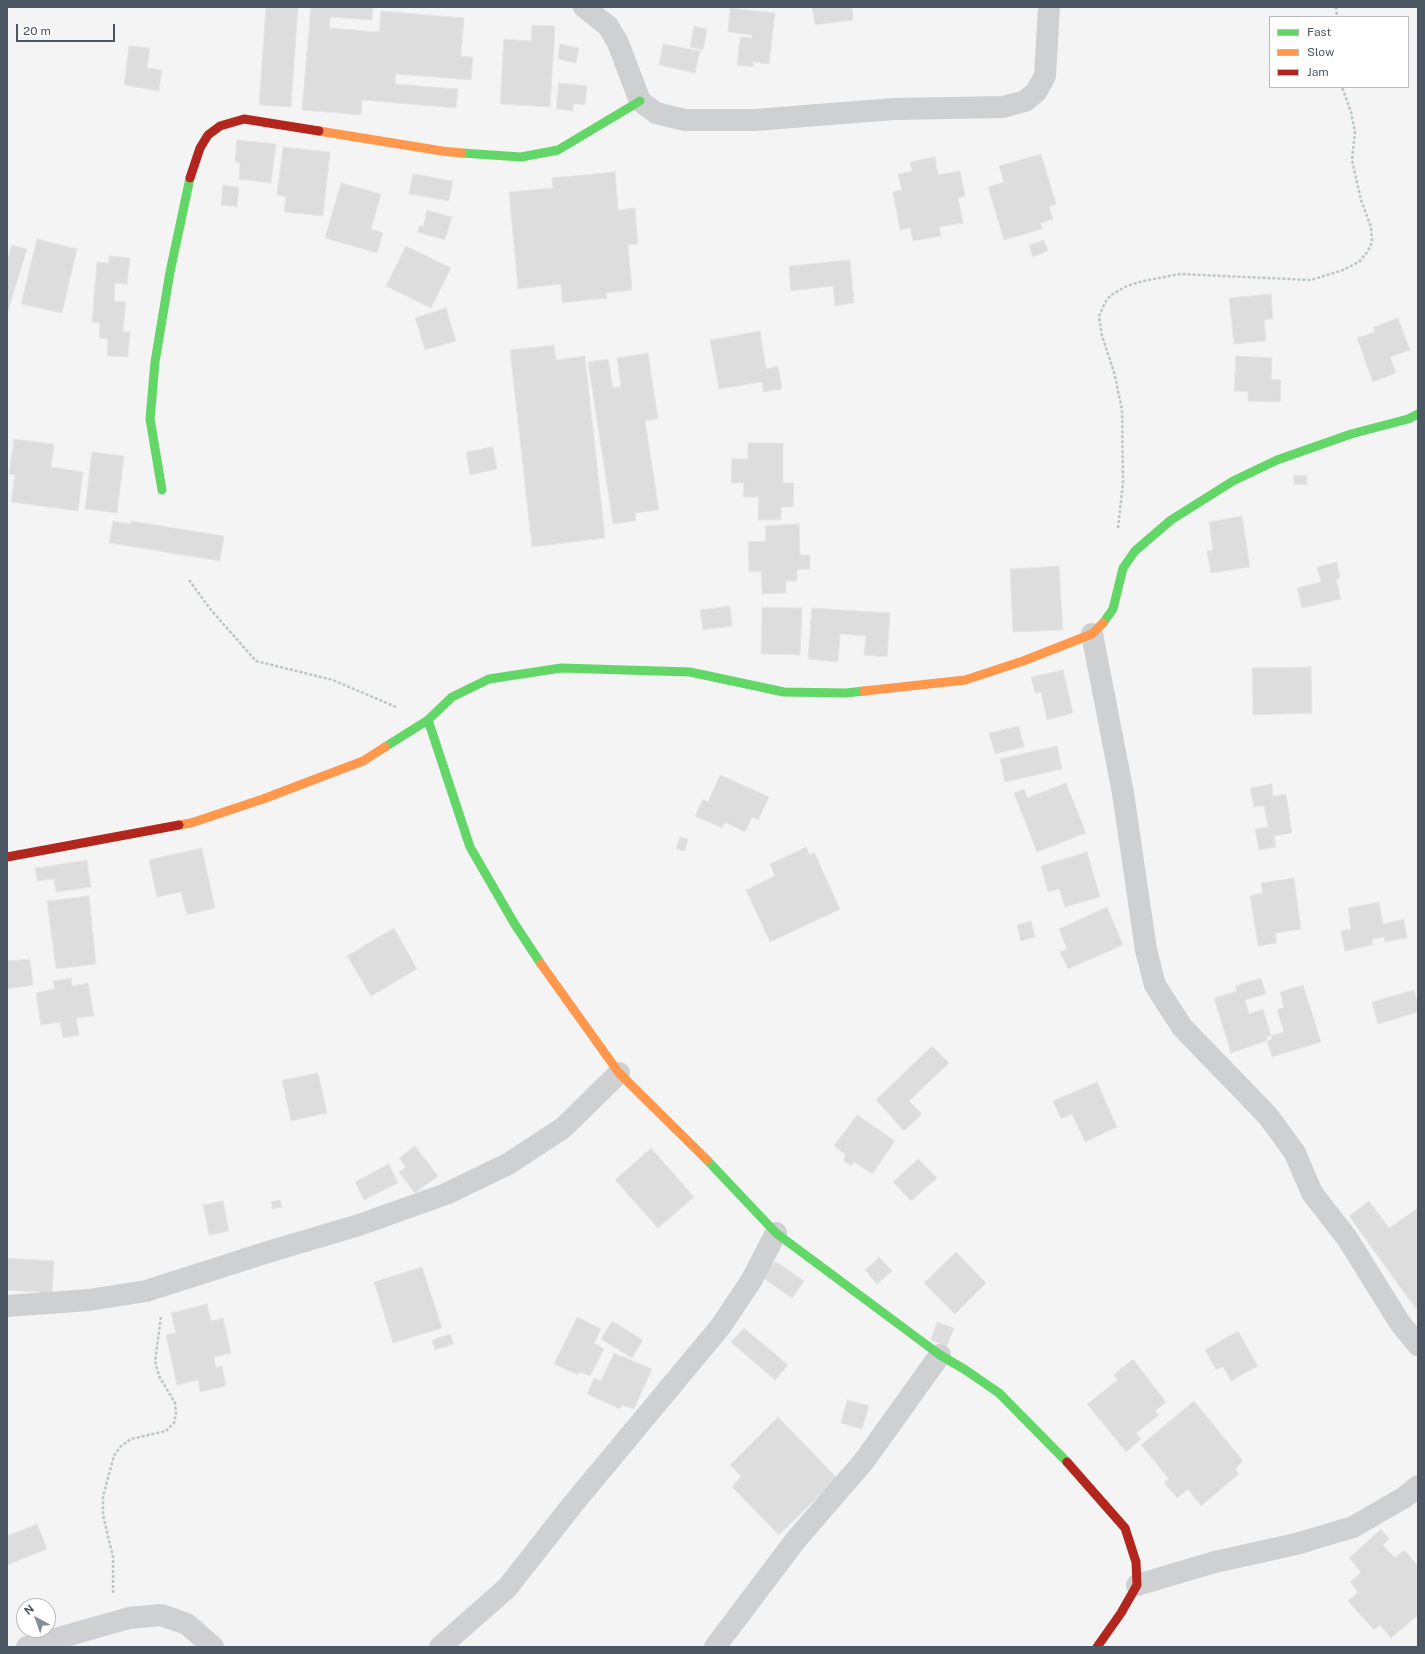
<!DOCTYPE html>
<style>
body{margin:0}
#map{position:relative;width:1425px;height:1654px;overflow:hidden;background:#f4f4f4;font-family:"Public Sans",sans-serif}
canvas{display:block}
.frame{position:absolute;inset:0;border:8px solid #4a5661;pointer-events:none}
.legend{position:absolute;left:1269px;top:16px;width:140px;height:72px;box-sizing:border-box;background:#fff;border:1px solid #b7bbc0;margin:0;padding:5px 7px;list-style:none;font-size:12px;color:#4a5661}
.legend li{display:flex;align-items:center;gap:8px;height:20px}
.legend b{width:20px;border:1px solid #b7bbc0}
.north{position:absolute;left:16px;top:1598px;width:40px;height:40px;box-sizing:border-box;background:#fff;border:1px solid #b7bbc0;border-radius:50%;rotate:320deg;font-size:11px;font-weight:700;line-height:16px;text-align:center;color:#4a5661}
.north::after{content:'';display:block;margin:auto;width:14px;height:18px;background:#868d94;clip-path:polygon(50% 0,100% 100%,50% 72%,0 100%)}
.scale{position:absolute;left:16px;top:24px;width:99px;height:18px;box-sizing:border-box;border:2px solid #4a5661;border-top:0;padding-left:5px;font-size:12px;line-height:14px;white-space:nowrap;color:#4a5661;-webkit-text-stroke:3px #fff;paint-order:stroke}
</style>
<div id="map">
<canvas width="1425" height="1654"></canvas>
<div class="frame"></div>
<ul class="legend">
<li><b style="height:5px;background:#63d668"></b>Fast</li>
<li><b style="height:5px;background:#ff974d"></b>Slow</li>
<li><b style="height:5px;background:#b3261e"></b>Jam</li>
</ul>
<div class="north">N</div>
<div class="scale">20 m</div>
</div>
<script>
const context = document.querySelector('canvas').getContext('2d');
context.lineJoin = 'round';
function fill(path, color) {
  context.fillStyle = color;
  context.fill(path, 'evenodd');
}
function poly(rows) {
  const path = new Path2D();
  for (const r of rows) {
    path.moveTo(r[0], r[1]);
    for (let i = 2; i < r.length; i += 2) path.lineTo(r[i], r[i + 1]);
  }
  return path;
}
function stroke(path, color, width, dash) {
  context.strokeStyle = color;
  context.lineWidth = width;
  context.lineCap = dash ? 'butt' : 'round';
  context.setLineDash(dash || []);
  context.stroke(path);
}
const building = poly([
 [266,7,298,7,291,107,259,105,266,7],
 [311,7,373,7,372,20,330,17,329,28,379,32,381,11,464,18,461,56,473,57,471,80,396,74,395,84,458,89,456,108,362,100,361,115,302,110,311,7],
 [812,7,852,7,853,20,815,25,812,7],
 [730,8,775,13,769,64,753,62,753,67,737,65,740,37,752,38,752,35,728,32,730,8],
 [532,25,555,26,550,107,500,104,504,39,531,41,532,25],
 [694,26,707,29,703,50,690,47,694,26],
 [560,44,579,48,576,63,558,59,560,44],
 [663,44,700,51,695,73,659,65,663,44],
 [129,46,150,48,147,68,162,70,159,91,124,85,129,46],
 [559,83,587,86,585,105,574,104,573,111,556,109,559,83],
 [237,140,276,144,271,183,239,179,240,163,235,162,237,140],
 [283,147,330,152,323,216,284,212,286,197,277,195,283,147],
 [1041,154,1056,204,1049,207,1053,219,1041,223,1042,229,1004,240,988,187,1004,182,999,166,1041,154],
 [935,157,938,175,960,171,965,196,958,198,963,223,939,227,941,236,913,241,910,228,900,230,893,192,902,190,898,174,912,171,910,162,935,157],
 [615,172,618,210,635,208,638,244,628,245,632,290,606,293,607,298,562,303,561,284,518,289,509,192,553,188,552,178,615,172],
 [413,174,453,181,449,201,409,194,413,174],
 [341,183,381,194,371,229,383,233,377,253,325,238,341,183],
 [223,185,239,187,237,207,221,205,223,185],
 [427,210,452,217,445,240,417,232,420,225,423,227,427,210],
 [37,239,77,249,62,313,21,304,37,239],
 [1044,240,1048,251,1033,257,1029,245,1044,240],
 [12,245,27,249,7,314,7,260,12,245],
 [406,246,451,268,431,308,386,286,406,246],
 [109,256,130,258,127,284,115,283,114,301,126,302,123,332,130,332,128,357,107,356,108,339,99,338,100,323,92,322,97,262,109,263,109,256],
 [850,260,854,303,835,306,833,286,791,291,789,266,850,260],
 [1271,294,1273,319,1264,320,1266,341,1234,344,1229,298,1271,294],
 [446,308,456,341,425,350,415,318,446,308],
 [1398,318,1410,350,1390,357,1396,373,1373,382,1357,338,1375,332,1374,327,1398,318],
 [760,331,766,369,778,366,782,389,763,392,762,382,719,389,710,340,760,331],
 [554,345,556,360,585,356,605,538,532,547,510,350,554,345],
 [648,353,658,419,645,421,659,510,635,513,636,521,613,524,588,362,608,359,613,388,621,386,617,358,648,353],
 [1236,356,1272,358,1271,379,1281,380,1280,402,1248,401,1248,392,1234,391,1236,356],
 [14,439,54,444,51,467,83,472,78,511,11,502,15,475,9,474,14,439],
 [748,443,783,443,783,483,794,483,793,507,781,507,781,520,758,520,759,497,743,497,744,483,731,483,732,459,748,459,748,443],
 [493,447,497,469,470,475,466,452,493,447],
 [92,452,124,456,117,513,85,509,92,452],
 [1294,475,1307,476,1307,485,1294,484,1294,475],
 [1242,516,1250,567,1211,573,1207,551,1213,550,1209,522,1242,516],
 [113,521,131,524,131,521,224,536,220,561,109,543,113,521],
 [799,524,800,555,810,555,810,569,797,570,797,581,786,581,786,593,762,594,761,571,749,572,748,542,766,541,765,526,799,524],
 [1337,562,1340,578,1336,579,1341,599,1302,608,1297,588,1321,582,1317,567,1337,562],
 [1059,566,1063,630,1013,632,1010,569,1059,566],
 [730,606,732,626,703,630,700,610,730,606],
 [762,607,802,608,800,655,761,654,762,607],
 [812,608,890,613,887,657,864,655,866,636,840,634,838,662,808,659,812,608],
 [1311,667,1312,713,1253,715,1252,668,1311,667],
 [1063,670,1073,713,1047,720,1041,692,1035,693,1031,677,1063,670],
 [1019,726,1024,747,995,754,989,733,1019,726],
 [1057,746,1062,769,1005,782,1000,759,1057,746],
 [720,775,769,797,758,820,752,817,745,832,725,822,722,828,695,816,703,799,708,802,720,775],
 [1066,783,1086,833,1037,852,1014,793,1024,789,1027,798,1066,783],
 [1272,784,1273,796,1286,794,1292,833,1274,836,1276,847,1259,850,1255,829,1268,827,1264,806,1254,807,1250,788,1272,784],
 [680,837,688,839,685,851,676,849,680,837],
 [806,847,810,855,814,852,840,909,770,942,746,890,775,876,770,864,806,847],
 [202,848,215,908,187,915,181,892,157,897,149,860,202,848],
 [1087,852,1100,897,1065,907,1059,889,1048,892,1041,866,1087,852],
 [87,860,91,887,56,892,54,879,37,881,35,868,87,860],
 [1294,878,1301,929,1275,933,1277,943,1258,946,1250,896,1263,893,1261,883,1294,878],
 [89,896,96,964,56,969,47,901,89,896],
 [1379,902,1383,924,1404,919,1407,938,1385,942,1384,937,1372,939,1373,945,1345,951,1341,931,1351,929,1348,908,1379,902],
 [1107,907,1123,945,1068,969,1060,952,1067,949,1059,929,1107,907],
 [1031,921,1035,937,1021,941,1017,925,1031,921],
 [394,928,417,969,371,996,347,956,394,928],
 [30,959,33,985,7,989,7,961,30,959],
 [71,978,72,986,88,983,94,1016,76,1018,79,1035,63,1038,60,1022,41,1025,36,993,55,989,53,981,71,978],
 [1261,978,1266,994,1245,1000,1249,1014,1263,1009,1272,1039,1231,1053,1214,998,1237,991,1235,986,1261,978],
 [1303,985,1321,1042,1272,1057,1266,1037,1284,1032,1277,1010,1284,1007,1280,992,1303,985],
 [1414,990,1418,1005,1418,1012,1378,1024,1372,1002,1414,990],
 [932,1046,949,1063,909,1101,922,1114,904,1131,876,1100,932,1046],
 [318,1073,327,1113,291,1121,282,1080,318,1073],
 [1097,1082,1117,1127,1085,1142,1072,1114,1061,1119,1053,1101,1097,1082],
 [857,1115,895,1141,872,1174,854,1162,851,1166,843,1160,846,1155,834,1146,857,1115],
 [415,1146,438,1176,415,1193,399,1172,406,1167,399,1158,415,1146],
 [651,1148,694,1197,658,1228,615,1180,651,1148],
 [918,1159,937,1178,911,1201,893,1182,918,1159],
 [389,1164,398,1183,364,1200,355,1182,389,1164],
 [280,1200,282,1207,272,1209,271,1202,280,1200],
 [223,1201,229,1231,209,1235,203,1205,223,1201],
 [1369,1201,1389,1228,1418,1208,1418,1308,1416,1309,1349,1216,1369,1201],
 [956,1252,986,1283,955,1314,924,1283,956,1252],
 [879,1257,892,1271,877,1284,865,1270,879,1257],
 [7,1258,54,1261,52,1293,7,1290,7,1258],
 [775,1261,804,1281,792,1298,763,1278,775,1261],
 [422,1267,442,1328,393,1343,374,1282,422,1267],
 [207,1304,211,1321,223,1318,231,1353,214,1357,216,1368,222,1366,226,1386,200,1392,198,1380,177,1385,166,1335,176,1333,171,1313,207,1304],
 [577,1317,601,1329,594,1343,604,1349,590,1376,579,1372,578,1375,554,1364,577,1317],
 [612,1321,643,1340,632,1358,601,1339,612,1321],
 [937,1322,954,1328,947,1346,931,1340,937,1322],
 [744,1328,788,1365,775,1380,731,1342,744,1328],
 [1238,1331,1258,1366,1231,1381,1223,1367,1216,1370,1205,1350,1238,1331],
 [450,1334,454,1344,435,1350,432,1340,450,1334],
 [614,1353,652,1369,634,1409,622,1405,620,1409,587,1394,594,1378,601,1381,614,1353],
 [1133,1359,1166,1402,1155,1411,1159,1415,1136,1433,1141,1439,1126,1452,1087,1404,1118,1380,1113,1375,1133,1359],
 [847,1400,869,1406,862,1429,841,1423,847,1400],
 [1194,1401,1243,1461,1235,1469,1239,1474,1201,1506,1188,1489,1177,1498,1164,1482,1169,1479,1141,1445,1194,1401],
 [778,1417,837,1478,779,1535,732,1487,741,1476,730,1465,778,1417],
 [37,1524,47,1549,7,1565,7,1536,37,1524],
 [1381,1529,1389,1539,1383,1545,1395,1558,1404,1550,1418,1566,1418,1615,1391,1638,1380,1625,1374,1630,1348,1601,1358,1592,1350,1582,1361,1572,1349,1558,1381,1529]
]);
const path = poly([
 [1336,7,1337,17],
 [1118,528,1123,483,1122,410,1114,372,1102,336,1099,316,1106,301,1111,295,1127,286,1143,281,1180,274,1311,280,1343,270,1359,262,1368,251,1372,242,1371,227,1361,200,1352,160,1355,132,1351,112,1342,87],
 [189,580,211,610,256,661,333,680,396,707],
 [113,1593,113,1557,103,1515,103,1496,114,1456,120,1447,131,1439,166,1431,174,1423,176,1414,175,1403,159,1376,155,1361,161,1317]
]);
const street = poly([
 [584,7,608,26,618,43,640,101,656,113,685,120,755,120,894,109,1003,107,1025,101,1036,92,1045,76,1049,7],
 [1092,634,1123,793,1146,950,1155,985,1182,1027,1268,1116,1295,1153,1312,1193,1347,1238,1400,1323,1418,1345],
 [7,1306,89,1300,146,1291,268,1252,359,1225,446,1194,508,1164,563,1128,619,1073],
 [1137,1585,1215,1562,1296,1544,1353,1527,1405,1497,1418,1486],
 [27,1647,129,1618,161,1615,187,1624,213,1647],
 [440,1647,507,1588,573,1504,721,1326,751,1281,776,1233],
 [715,1647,795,1541,864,1461,940,1355]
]);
const fast = poly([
 [462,153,521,157,558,150,640,101],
 [162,490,150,419,155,362,170,272,190,178],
 [1103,623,1113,609,1123,568,1135,551,1171,520,1233,481,1277,460,1351,434,1408,419,1418,414],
 [428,720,470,847,514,923,541,964],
 [385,747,428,720,452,697,489,679,561,668,690,672,784,692,846,693,864,691],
 [707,1160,776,1233,940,1355,964,1369,999,1393,1067,1462]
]);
const slow = poly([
 [319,131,442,151,462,153],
 [864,691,965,680,1023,661,1092,634,1103,623],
 [179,825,191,823,263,799,363,761,385,747],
 [541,964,619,1073,707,1160]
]);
const jam = poly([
 [190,178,200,148,208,135,220,126,244,119,319,131],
 [7,857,179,825],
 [1067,1462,1125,1528,1136,1562,1137,1585,1121,1613,1097,1647]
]);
fill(building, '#ddddde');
stroke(building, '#e5e6e7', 1);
stroke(path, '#bcc7c4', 2.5, [3, 2]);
stroke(street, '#ced0d2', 22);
stroke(fast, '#63d668', 9);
stroke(slow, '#ff974d', 9);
stroke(jam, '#b3261e', 9);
</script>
